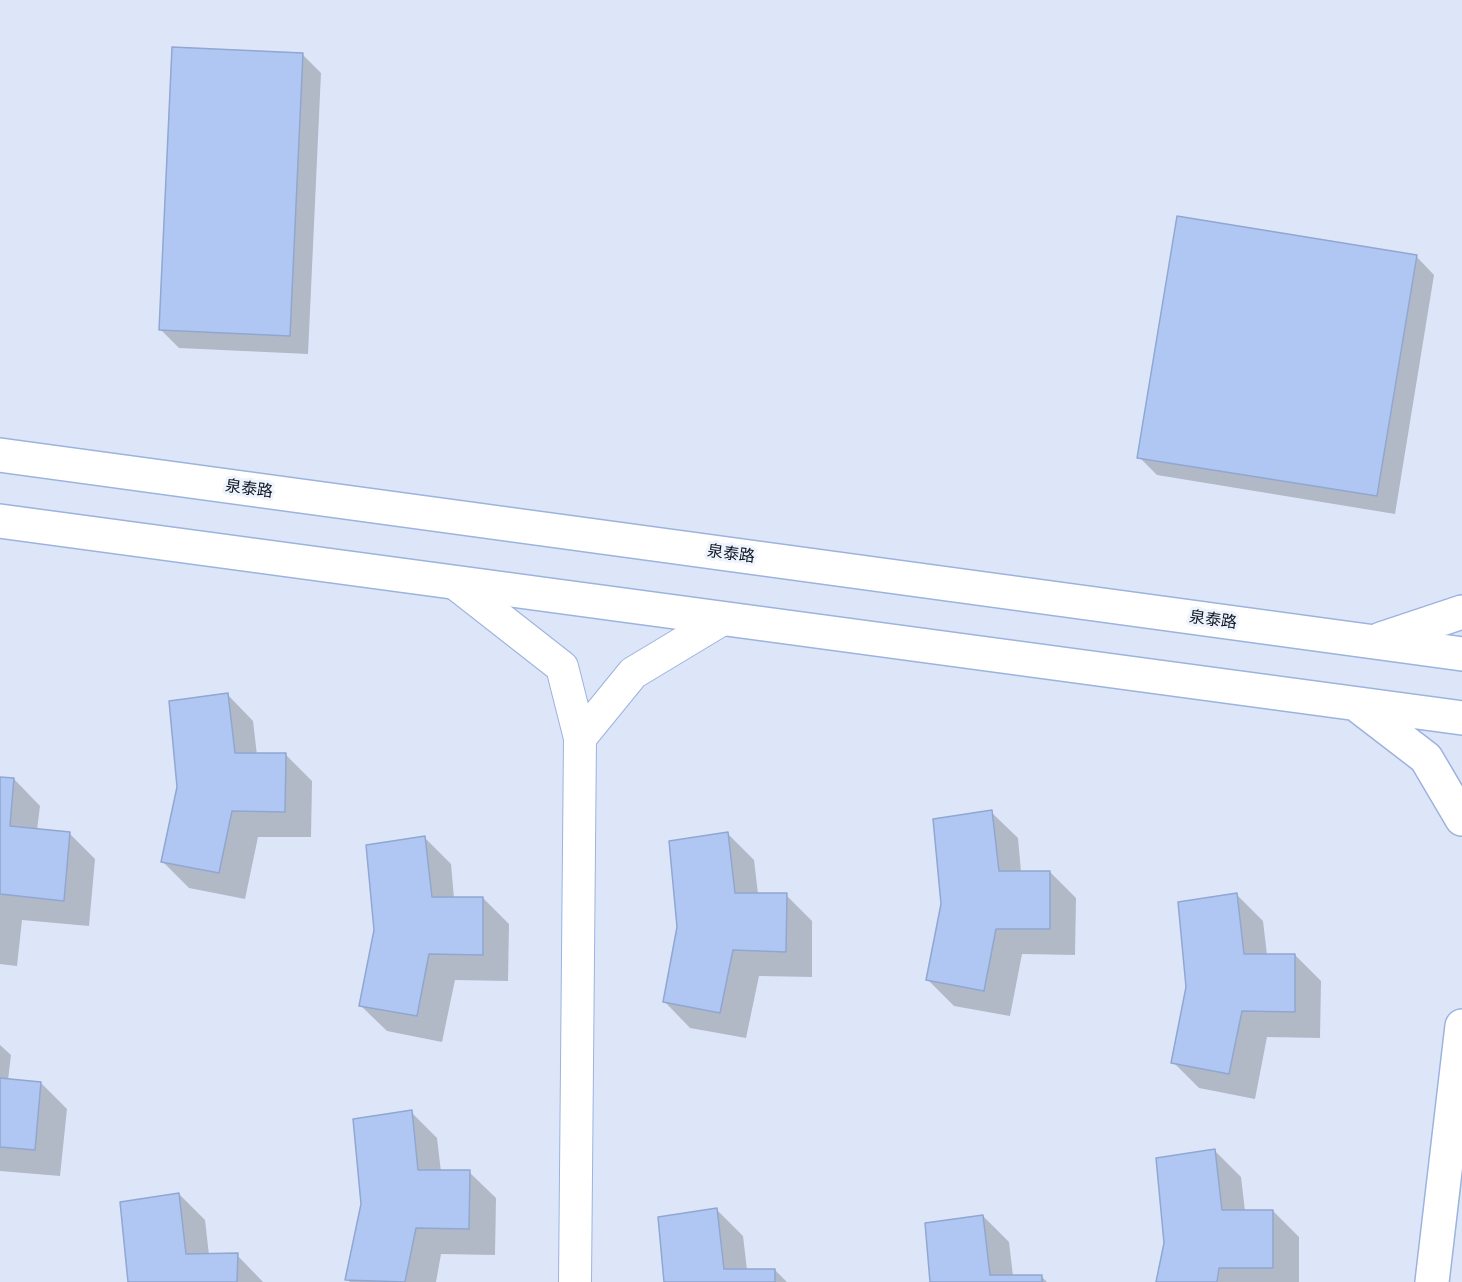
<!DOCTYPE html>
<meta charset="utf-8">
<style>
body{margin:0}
canvas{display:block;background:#dde6f8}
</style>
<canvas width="1462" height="1282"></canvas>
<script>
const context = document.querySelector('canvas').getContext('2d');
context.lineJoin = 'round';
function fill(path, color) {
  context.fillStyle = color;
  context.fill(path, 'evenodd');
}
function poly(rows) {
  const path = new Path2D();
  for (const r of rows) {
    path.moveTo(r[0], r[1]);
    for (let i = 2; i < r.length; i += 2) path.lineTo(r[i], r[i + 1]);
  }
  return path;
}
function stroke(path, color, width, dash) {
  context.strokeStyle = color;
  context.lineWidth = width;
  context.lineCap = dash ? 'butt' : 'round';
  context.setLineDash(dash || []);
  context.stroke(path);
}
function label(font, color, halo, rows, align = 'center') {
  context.font = font + ' "Alegreya Sans","Noto Sans SC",sans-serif';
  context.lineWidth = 6;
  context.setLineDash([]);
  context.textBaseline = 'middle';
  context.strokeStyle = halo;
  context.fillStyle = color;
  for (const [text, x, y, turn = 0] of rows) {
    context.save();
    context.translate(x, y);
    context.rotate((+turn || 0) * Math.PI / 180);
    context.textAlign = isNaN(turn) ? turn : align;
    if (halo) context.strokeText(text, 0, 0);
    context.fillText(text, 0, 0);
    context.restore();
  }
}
const shadow = poly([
 [303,55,321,73,308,354,179,348,160,329],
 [1416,256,1434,275,1395,514,1157,475,1139,457],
 [227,694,253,721,257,755,286,755,312,781,311,837,258,837,245,899,189,888,163,862],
 [0,778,14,779,40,806,37,830,69,833,95,859,89,926,22,920,17,966,0,964],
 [991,812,1018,838,1021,872,1050,872,1076,898,1075,955,1022,954,1010,1016,954,1006,928,980],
 [728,834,754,860,758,894,786,895,812,921,812,977,759,976,746,1038,690,1028,664,1001],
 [425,838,451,864,454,898,483,898,509,924,508,981,455,980,442,1042,387,1031,360,1005],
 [1237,895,1263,921,1267,955,1295,955,1321,981,1320,1038,1267,1037,1255,1099,1199,1088,1173,1062],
 [0,1045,11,1055,8,1080,41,1083,67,1109,60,1176,0,1171],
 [411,1112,437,1138,441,1172,469,1172,496,1198,495,1255,441,1254,436,1282,350,1282,347,1279],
 [1215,1151,1241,1177,1245,1211,1273,1211,1299,1237,1299,1282,1158,1282],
 [179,1194,205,1220,209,1255,237,1255,263,1282,129,1282],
 [717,1210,743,1236,747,1270,775,1270,787,1282,665,1282],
 [983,1216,1009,1242,1013,1276,1041,1276,1047,1282,931,1282]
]);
const building = poly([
 [172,47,303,53,290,336,159,330,172,47],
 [1177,216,1417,255,1377,496,1137,458,1177,216],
 [228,693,235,753,286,753,285,812,232,811,219,873,161,862,177,787,169,701,228,693],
 [0,777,14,778,10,826,70,832,64,901,0,894,0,777],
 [992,810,999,871,1050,871,1050,929,996,929,984,991,926,980,941,904,933,819,992,810],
 [728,832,735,893,787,893,786,952,733,950,720,1013,663,1002,677,927,669,841,728,832],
 [425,836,432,897,483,897,483,955,429,954,417,1016,359,1006,374,930,366,845,425,836],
 [1237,893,1244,954,1295,954,1295,1012,1242,1011,1229,1074,1171,1063,1186,987,1178,902,1237,893],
 [0,1078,41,1082,35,1150,0,1147,0,1078],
 [412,1110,418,1170,470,1170,469,1229,416,1228,405,1282,345,1280,361,1204,353,1119,412,1110],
 [1215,1149,1222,1210,1273,1210,1273,1268,1219,1268,1217,1282,1156,1282,1164,1243,1156,1158,1215,1149],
 [179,1193,186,1254,238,1253,237,1282,128,1282,120,1202,179,1193],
 [717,1208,724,1269,775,1269,775,1282,664,1282,658,1217,717,1208],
 [983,1215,990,1275,1042,1275,1042,1282,930,1282,925,1223,983,1215]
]);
const street = poly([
 [456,584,562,667,580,738,633,673,721,620],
 [575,1282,580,738]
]);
const secondary = poly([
 [0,455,1462,654],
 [0,521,1462,718],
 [1381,639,1462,612],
 [1357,705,1426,758,1462,819],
 [1432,1282,1462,1026]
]);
const streetNames = [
 ["泉泰路",249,489,8],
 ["泉泰路",731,554,8],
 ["泉泰路",1213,620,8]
];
fill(shadow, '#0003');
fill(building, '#afc7f2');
stroke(building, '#91a7d1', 1.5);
stroke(street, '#9cb3de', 34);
stroke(secondary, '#9cb3de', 36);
stroke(street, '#fff', 32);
stroke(secondary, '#fff', 33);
label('16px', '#0f1726', '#eef3fc', streetNames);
</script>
